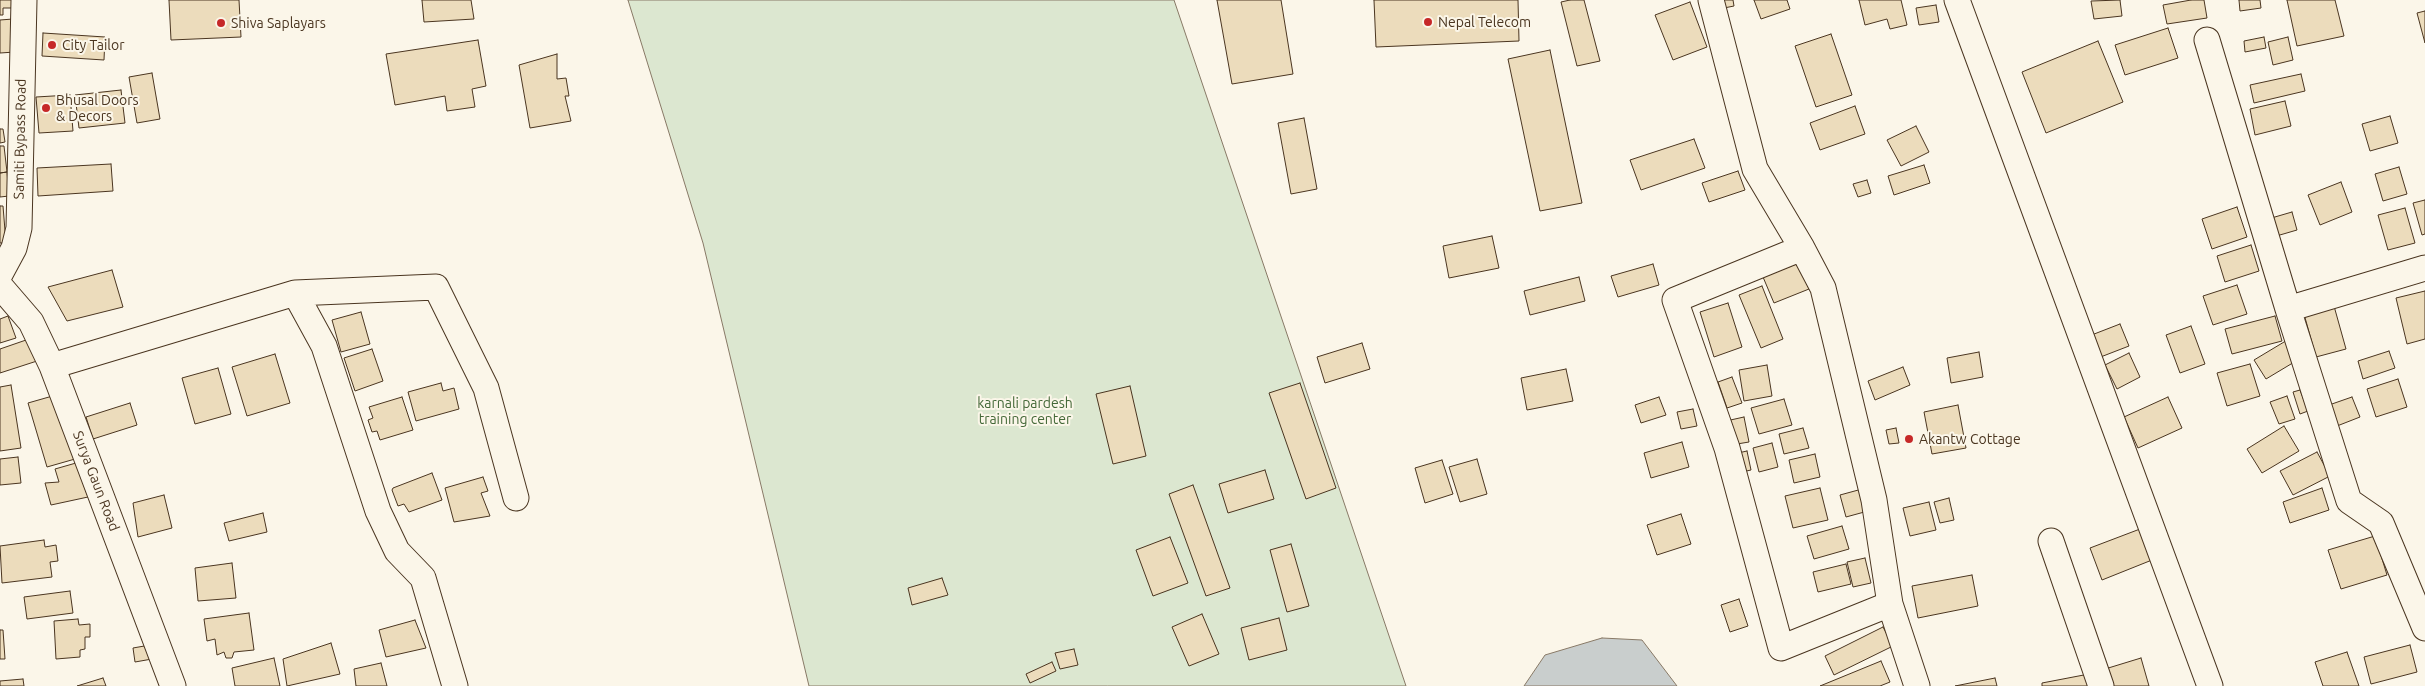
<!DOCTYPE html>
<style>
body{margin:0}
canvas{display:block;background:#fbf6e9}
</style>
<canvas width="2425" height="686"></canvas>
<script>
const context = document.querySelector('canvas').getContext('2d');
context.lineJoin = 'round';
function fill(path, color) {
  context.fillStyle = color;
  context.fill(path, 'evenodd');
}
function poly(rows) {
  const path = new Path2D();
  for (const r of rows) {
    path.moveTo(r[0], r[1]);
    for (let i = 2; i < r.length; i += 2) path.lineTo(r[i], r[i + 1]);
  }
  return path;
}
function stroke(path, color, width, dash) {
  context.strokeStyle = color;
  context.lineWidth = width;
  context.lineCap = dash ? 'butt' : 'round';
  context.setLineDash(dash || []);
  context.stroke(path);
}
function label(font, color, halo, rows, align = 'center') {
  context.font = font + ' Ubuntu,sans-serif';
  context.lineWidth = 4;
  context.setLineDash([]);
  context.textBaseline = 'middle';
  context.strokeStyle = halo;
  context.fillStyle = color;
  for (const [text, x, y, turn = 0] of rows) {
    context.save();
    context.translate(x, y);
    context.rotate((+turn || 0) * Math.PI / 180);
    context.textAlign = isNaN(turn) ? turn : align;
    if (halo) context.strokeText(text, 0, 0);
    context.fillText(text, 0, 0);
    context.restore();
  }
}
const green = poly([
 [628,0,1174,0,1406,686,809,686,703,243,628,0]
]);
const water = poly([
 [1602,638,1642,640,1677,686,1524,686,1545,655,1602,638]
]);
const building = poly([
 [0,0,18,0,18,8,3,8,3,15,0,15,0,0],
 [169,0,239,0,241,37,171,40,169,0],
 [422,0,471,0,474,19,424,22,422,0],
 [1217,0,1281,0,1293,74,1232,84,1217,0],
 [1374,0,1518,0,1519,41,1376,47,1374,0],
 [1570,0,1584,0,1600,61,1577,66,1561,2,1570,0],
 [1718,0,1733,0,1734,6,1719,9,1718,0],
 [1754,0,1787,0,1790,9,1761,19,1754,0],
 [1859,0,1901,0,1907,25,1890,29,1887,19,1865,25,1859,0],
 [2120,0,2122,16,2094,19,2091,1,2120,0],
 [2191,0,2204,0,2207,18,2167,24,2163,5,2191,0],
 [2239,0,2260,0,2261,8,2240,11,2239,0],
 [2287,0,2335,0,2344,36,2297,46,2287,0],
 [1690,2,1707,47,1673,60,1655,15,1690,2],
 [1936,5,1939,22,1919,25,1916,8,1936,5],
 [2425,11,2425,43,2417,13,2425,11],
 [13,19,15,52,0,53,0,20,13,19],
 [2168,28,2178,58,2125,75,2115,45,2168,28],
 [43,33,105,37,104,60,42,56,43,33],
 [1831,34,1852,95,1816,107,1795,46,1831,34],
 [2264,37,2266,48,2245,52,2244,41,2264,37],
 [2288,37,2293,60,2273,65,2268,42,2288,37],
 [478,40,486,86,472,89,475,107,447,111,445,96,395,105,386,54,478,40],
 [2098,41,2123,102,2046,133,2022,72,2098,41],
 [1550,50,1582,203,1540,211,1508,59,1550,50],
 [557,54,557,79,566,78,569,96,565,96,571,121,530,128,519,65,557,54],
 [152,73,160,119,137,123,129,77,152,73],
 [2301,74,2305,91,2254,103,2250,85,2301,74],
 [121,90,125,123,79,128,75,95,121,90],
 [70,95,73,131,39,133,36,97,70,95],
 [2285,101,2291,126,2255,135,2250,109,2285,101],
 [1855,106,1865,134,1820,150,1810,123,1855,106],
 [2390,116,2398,143,2370,151,2362,124,2390,116],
 [1304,118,1317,189,1291,194,1278,123,1304,118],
 [1916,126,1929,152,1901,166,1887,140,1916,126],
 [0,129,3,129,5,142,0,143,0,129],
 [1694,139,1705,168,1641,190,1630,160,1694,139],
 [0,146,4,146,7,172,0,173,0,146],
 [111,164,113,191,38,196,37,168,111,164],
 [1924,165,1930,183,1894,195,1888,176,1924,165],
 [2399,167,2407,194,2383,201,2375,174,2399,167],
 [1738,171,1745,190,1709,202,1702,183,1738,171],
 [7,172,9,196,0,197,0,173,7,172],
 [1867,180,1871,193,1858,197,1853,184,1867,180],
 [2341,182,2352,212,2320,225,2308,195,2341,182],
 [2425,200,2425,234,2422,235,2413,203,2425,200],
 [0,206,3,206,6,243,0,243,0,206],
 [2237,207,2247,237,2212,249,2202,219,2237,207],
 [2405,208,2415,243,2388,250,2378,215,2405,208],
 [2292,212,2297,230,2273,237,2268,219,2292,212],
 [1492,236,1499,268,1449,278,1443,246,1492,236],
 [2251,245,2259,271,2225,282,2217,256,2251,245],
 [1799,263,1809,289,1774,303,1763,277,1799,263],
 [1653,264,1659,285,1618,297,1611,276,1653,264],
 [112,270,123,307,67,321,48,287,112,270],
 [1579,277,1585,301,1530,315,1524,291,1579,277],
 [2237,285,2247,314,2213,325,2203,296,2237,285],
 [1762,286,1783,339,1761,348,1739,295,1762,286],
 [2425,291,2425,339,2407,344,2396,298,2425,291],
 [1728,303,1742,347,1714,357,1700,312,1728,303],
 [2334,306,2346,349,2316,357,2304,314,2334,306],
 [361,312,370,344,341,352,332,320,361,312],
 [8,316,16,338,0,343,0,319,8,316],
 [2275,316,2282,341,2232,354,2225,329,2275,316],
 [2120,324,2129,346,2098,358,2089,336,2120,324],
 [2191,326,2205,364,2180,373,2166,335,2191,326],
 [29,339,37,361,0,373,0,349,29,339],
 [2289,339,2301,358,2266,379,2254,360,2289,339],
 [1362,343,1370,369,1325,383,1317,357,1362,343],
 [372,349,383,381,355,391,344,358,372,349],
 [2389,351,2395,368,2363,379,2358,361,2389,351],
 [1979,352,1983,377,1951,383,1947,358,1979,352],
 [2129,353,2140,377,2117,389,2105,365,2129,353],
 [275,354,290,403,247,416,232,367,275,354],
 [2250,364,2260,396,2227,406,2217,373,2250,364],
 [1767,365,1772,396,1744,401,1739,370,1767,365],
 [1903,367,1910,385,1875,400,1868,381,1903,367],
 [218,368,231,414,195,424,182,378,218,368],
 [1566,369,1573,401,1527,410,1521,378,1566,369],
 [1732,377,1742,403,1727,408,1718,382,1732,377],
 [2398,379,2407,407,2376,417,2367,389,2398,379],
 [441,383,443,391,454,388,459,409,416,421,408,392,441,383],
 [1300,383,1336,488,1306,499,1269,393,1300,383],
 [11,385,21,448,0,451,0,387,11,385],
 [1130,386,1146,456,1113,464,1096,394,1130,386],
 [2300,390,2308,411,2300,414,2293,392,2300,390],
 [56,395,75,459,47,467,28,403,56,395],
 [2287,396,2295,419,2279,424,2270,402,2287,396],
 [402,397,413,430,380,440,377,431,372,432,368,420,373,418,369,407,402,397],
 [1659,397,1666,415,1641,423,1635,405,1659,397],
 [2168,397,2182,428,2138,448,2124,417,2168,397],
 [2352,397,2360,417,2337,426,2329,405,2352,397],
 [1784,399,1792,425,1759,434,1751,408,1784,399],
 [130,403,137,425,93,439,86,417,130,403],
 [1958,405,1966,448,1932,454,1924,412,1958,405],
 [1693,409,1697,426,1681,429,1677,412,1693,409],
 [1744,417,1749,442,1731,445,1726,421,1744,417],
 [2284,426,2299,451,2262,473,2247,449,2284,426],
 [1803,428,1809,448,1784,454,1779,434,1803,428],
 [1896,428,1899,443,1889,444,1886,430,1896,428],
 [1682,442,1689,467,1651,478,1644,453,1682,442],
 [1772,443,1778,467,1759,472,1753,448,1772,443],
 [1747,451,1751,470,1742,472,1738,453,1747,451],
 [2317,452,2330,476,2293,495,2280,471,2317,452],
 [1815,454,1820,477,1794,483,1789,460,1815,454],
 [18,457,21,483,0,485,0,459,18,457],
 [1477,459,1487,494,1460,502,1449,467,1477,459],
 [1442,460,1453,494,1425,503,1415,468,1442,460],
 [76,463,88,497,51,505,45,483,59,482,55,469,76,463],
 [1265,470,1274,499,1228,513,1219,484,1265,470],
 [432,473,442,500,409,512,404,504,398,506,392,490,393,488,432,473],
 [483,477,488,491,481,493,490,516,454,522,445,488,483,477],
 [1193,485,1230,588,1206,596,1169,494,1193,485],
 [1820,488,1828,520,1793,528,1785,496,1820,488],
 [2322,488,2329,510,2290,523,2283,502,2322,488],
 [1862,489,1868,511,1846,517,1840,495,1862,489],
 [164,495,172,528,138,537,133,503,164,495],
 [1949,498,1954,520,1940,523,1934,502,1949,498],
 [1929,502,1936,530,1910,536,1903,508,1929,502],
 [263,513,267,532,229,541,224,523,263,513],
 [1681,514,1691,544,1657,555,1647,525,1681,514],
 [1842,526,1849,549,1814,559,1807,536,1842,526],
 [2140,529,2152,560,2102,580,2090,548,2140,529],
 [2375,536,2387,575,2341,589,2328,550,2375,536],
 [1170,537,1188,583,1153,596,1136,550,1170,537],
 [44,540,45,547,56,545,58,561,50,562,52,577,2,583,0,546,44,540],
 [1291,544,1309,606,1287,612,1270,550,1291,544],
 [1865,558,1871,583,1853,587,1847,562,1865,558],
 [232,563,236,598,198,601,195,568,232,563],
 [1846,564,1851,584,1818,592,1813,572,1846,564],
 [1972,575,1978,606,1918,618,1912,586,1972,575],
 [942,578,948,595,912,605,908,588,942,578],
 [70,591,73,613,27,619,24,597,70,591],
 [1739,599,1748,626,1730,632,1721,605,1739,599],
 [249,613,254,650,234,652,232,658,226,658,224,652,217,655,215,639,207,641,204,619,249,613],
 [1202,614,1219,654,1189,666,1172,627,1202,614],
 [1279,618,1287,650,1249,660,1241,628,1279,618],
 [78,619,79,625,90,624,90,637,85,637,85,649,80,650,80,657,56,659,54,621,78,619],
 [415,620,426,648,386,657,379,630,415,620],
 [1883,627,1893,646,1834,675,1825,656,1883,627],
 [0,630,3,630,5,659,0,659,0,630],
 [331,643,340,674,287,686,283,659,331,643],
 [150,645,152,659,135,662,133,648,150,645],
 [2410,645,2417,672,2371,684,2364,657,2410,645],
 [1074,649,1078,665,1060,669,1055,653,1074,649],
 [2347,652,2359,686,2323,686,2315,662,2347,652],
 [274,658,280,686,235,686,232,668,274,658],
 [2141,658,2149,686,2110,686,2105,669,2141,658],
 [1881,661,1890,682,1880,686,1820,686,1881,661],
 [1052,662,1056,671,1030,683,1026,674,1052,662],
 [381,663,387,686,356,686,354,669,381,663],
 [2089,674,2092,686,2042,686,2042,683,2089,674],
 [103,678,106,686,77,686,103,678],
 [1995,678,1997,686,1955,686,1995,678],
 [23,679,24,686,0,686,0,681,23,679]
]);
const minor = poly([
 [1711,0,1755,169,1802,248,1823,288,1874,500,1890,604,1917,686],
 [1957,0,2210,686],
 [2207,40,2288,309],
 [1802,248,1675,300,1727,448,1781,648,1890,604],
 [2425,268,2288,309,2349,501,2381,523,2425,628],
 [0,274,14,248,19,228,24,0],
 [0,286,31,322,52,366,173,686],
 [295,293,324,346,378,511,397,551,423,578,455,686],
 [52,366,295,293,436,287,486,388,516,498],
 [2051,541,2101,686]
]);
const markers = [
 [1428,22,5,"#c62828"],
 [221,23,5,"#c62828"],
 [52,45,5,"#c62828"],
 [46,108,5,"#c62828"],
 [1909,439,5,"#c62828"]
];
const poiNames = [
 ["Nepal Telecom",1438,22],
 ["Shiva Saplayars",231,23],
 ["City Tailor",62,45],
 ["Bhusal Doors",56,100],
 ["& Decors",56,116],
 ["Akantw Cottage",1919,439]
];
const streetNames = [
 ["Samiti Bypass Road",20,139,-89],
 ["Surya Gaun Road",96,481,69]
];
const parkNames = [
 ["karnali pardesh",1025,403],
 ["training center",1025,419]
];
fill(green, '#dce7d0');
stroke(green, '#887966', 1);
fill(water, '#c9cecd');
stroke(water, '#887966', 1);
fill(building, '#ecdcbc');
stroke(building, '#4a3520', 1);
stroke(minor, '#4a3520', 27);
stroke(minor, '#fbf6e9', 25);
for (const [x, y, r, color] of markers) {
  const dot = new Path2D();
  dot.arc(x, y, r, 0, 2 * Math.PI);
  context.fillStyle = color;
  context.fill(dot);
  stroke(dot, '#fbf6e9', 2);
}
label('14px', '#4a3520', '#fbf6e9', poiNames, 'left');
label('14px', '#4a3520', '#fbf6e9', streetNames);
label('14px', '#436837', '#fbf6e9', parkNames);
</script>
